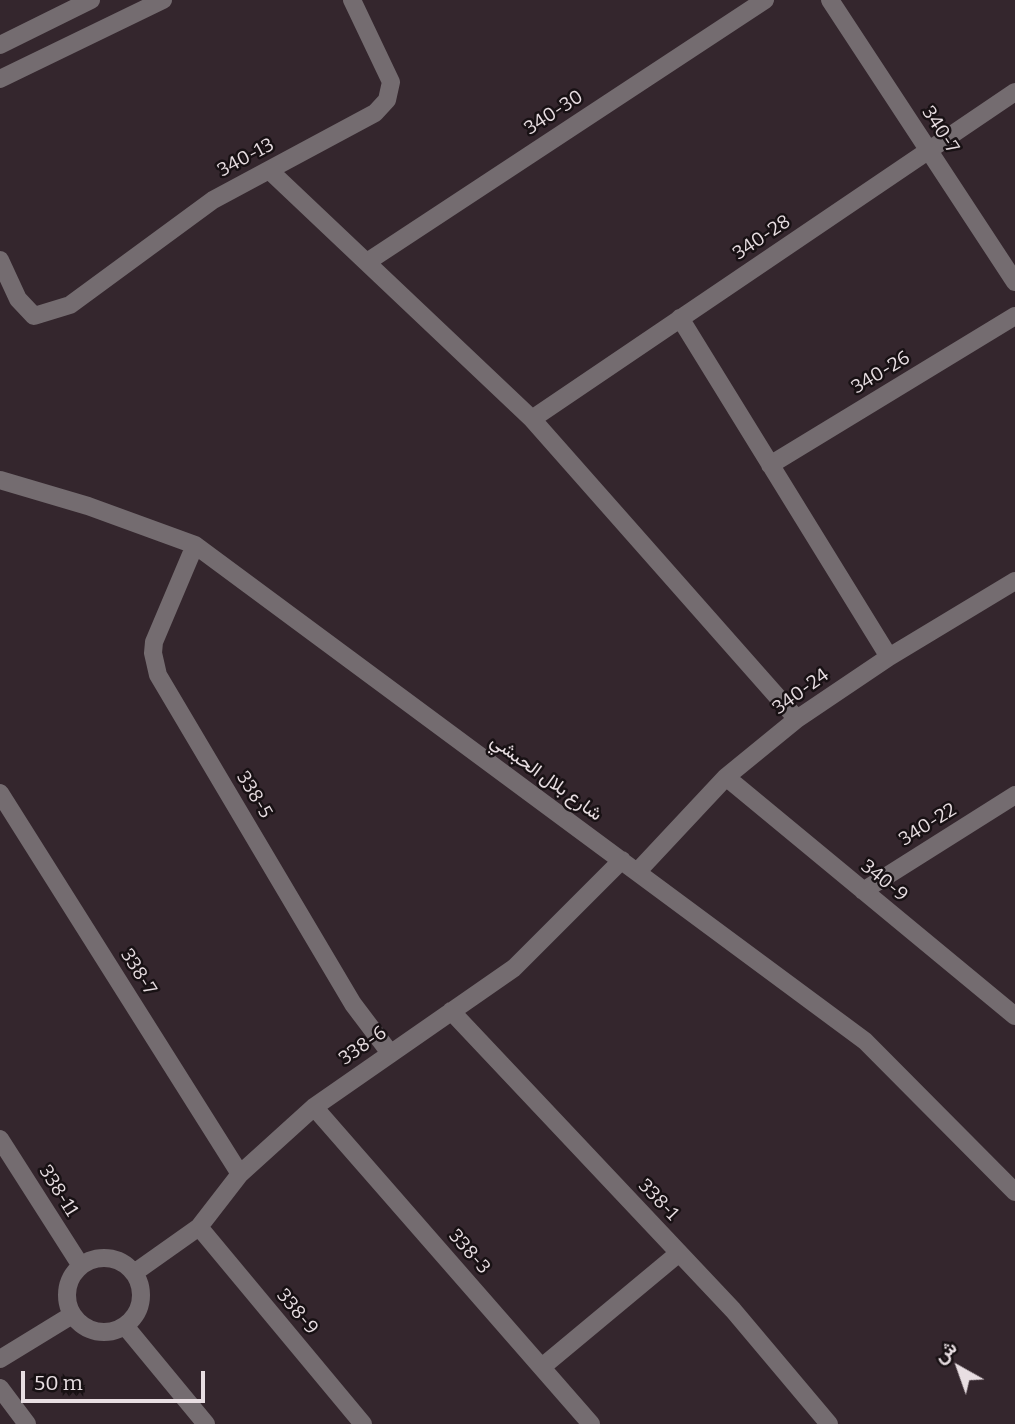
<!DOCTYPE html>
<meta charset="utf-8">
<style>
body{margin:0}
#map{position:relative;width:1015px;height:1424px;overflow:hidden;background:#34262d;font-family:Bitter,Vazirmatn,serif}
canvas{display:block}
.north{position:absolute;left:924px;top:1333px;width:70px;height:70px;-webkit-text-stroke:5px #181114;paint-order:stroke;rotate:320deg;font-size:19px;font-weight:700;line-height:28px;text-align:center;color:#e8dee2}
.north::after{content:'';display:block;margin:auto;width:24px;height:32px;background:#e8dee2;clip-path:polygon(50% 0,100% 100%,50% 72%,0 100%)}
.scale{position:absolute;left:21px;top:1371px;width:184px;height:32px;box-sizing:border-box;border:4px solid #e8dee2;border-top:0;padding-left:9px;font-size:21px;line-height:24px;white-space:nowrap;color:#e8dee2;-webkit-text-stroke:5px #181114;paint-order:stroke}
</style>
<div id="map">
<canvas width="1015" height="1424"></canvas>
<div class="north">ش</div>
<div class="scale">50 m</div>
</div>
<script>
const context = document.querySelector('canvas').getContext('2d');
context.lineJoin = 'round';
function poly(rows) {
  const path = new Path2D();
  for (const r of rows) {
    if (r.length === 3) {
      path.moveTo(r[0] + r[2], r[1]);
      path.arc(r[0], r[1], r[2], 0, 2 * Math.PI);
      continue;
    }
    path.moveTo(r[0], r[1]);
    for (let i = 2; i < r.length; i += 2) path.lineTo(r[i], r[i + 1]);
  }
  return path;
}
function stroke(path, color, width, dash) {
  context.strokeStyle = color;
  context.lineWidth = width;
  context.lineCap = dash ? 'butt' : 'round';
  context.setLineDash(dash || []);
  context.stroke(path);
}
function label(font, color, halo, rows, align = 'center') {
  context.font = font + ' Bitter,Vazirmatn,serif';
  context.lineWidth = 5;
  context.setLineDash([]);
  context.textBaseline = 'middle';
  context.strokeStyle = halo;
  context.fillStyle = color;
  for (const [text, x, y, turn = 0] of rows) {
    context.save();
    context.translate(x, y);
    context.rotate((+turn || 0) * Math.PI / 180);
    context.textAlign = isNaN(turn) ? turn : align;
    if (halo) context.strokeText(text, 0, 0);
    context.fillText(text, 0, 0);
    context.restore();
  }
}
const minor = poly([
 [830,0,1015,282],
 [0,45,91,0],
 [0,79,163,0],
 [269,170,532,419,797,719],
 [0,260,18,299,34,316,70,305,213,200,375,113,387,100,391,82,352,0],
 [367,262,765,0],
 [680,318,889,657],
 [532,419,1015,92],
 [770,465,1015,316],
 [0,480,88,506,195,545,865,1041,1015,1192],
 [195,545,154,642,153,653,158,675,353,1004,390,1053],
 [726,777,1015,1016],
 [0,793,240,1174],
 [638,871,726,777,797,719,889,657,1015,581],
 [863,891,1015,795],
 [451,1011,733,1310,829,1424],
 [314,1107,591,1424],
 [0,1139,81,1266],
 [199,1227,363,1424],
 [104,1295,37],
 [134,1273,199,1227,240,1174,314,1107,514,968,622,860],
 [125,1326,206,1424],
 [0,1359,72,1315],
 [542,1367,679,1253],
 [0,1388,27,1424]
]);
const streetNames = [
 ["340-30",554,113,-33],
 ["340-7",940,130,57],
 ["340-13",246,158,-28],
 ["340-28",762,238,-34],
 ["340-26",881,373,-31],
 ["340-24",801,692,-36],
 ["شارع بلال الحبشي",546,778,36],
 ["338-5",254,795,59],
 ["340-22",928,825,-32],
 ["340-9",884,881,39],
 ["338-7",138,972,58],
 ["338-6",363,1046,-35],
 ["338-11",58,1191,58],
 ["338-1",658,1200,46],
 ["338-3",469,1252,49],
 ["338-9",297,1312,50]
];
stroke(minor, '#746c70', 18);
label('19px', '#e8dee2', '#181114', streetNames);
</script>
